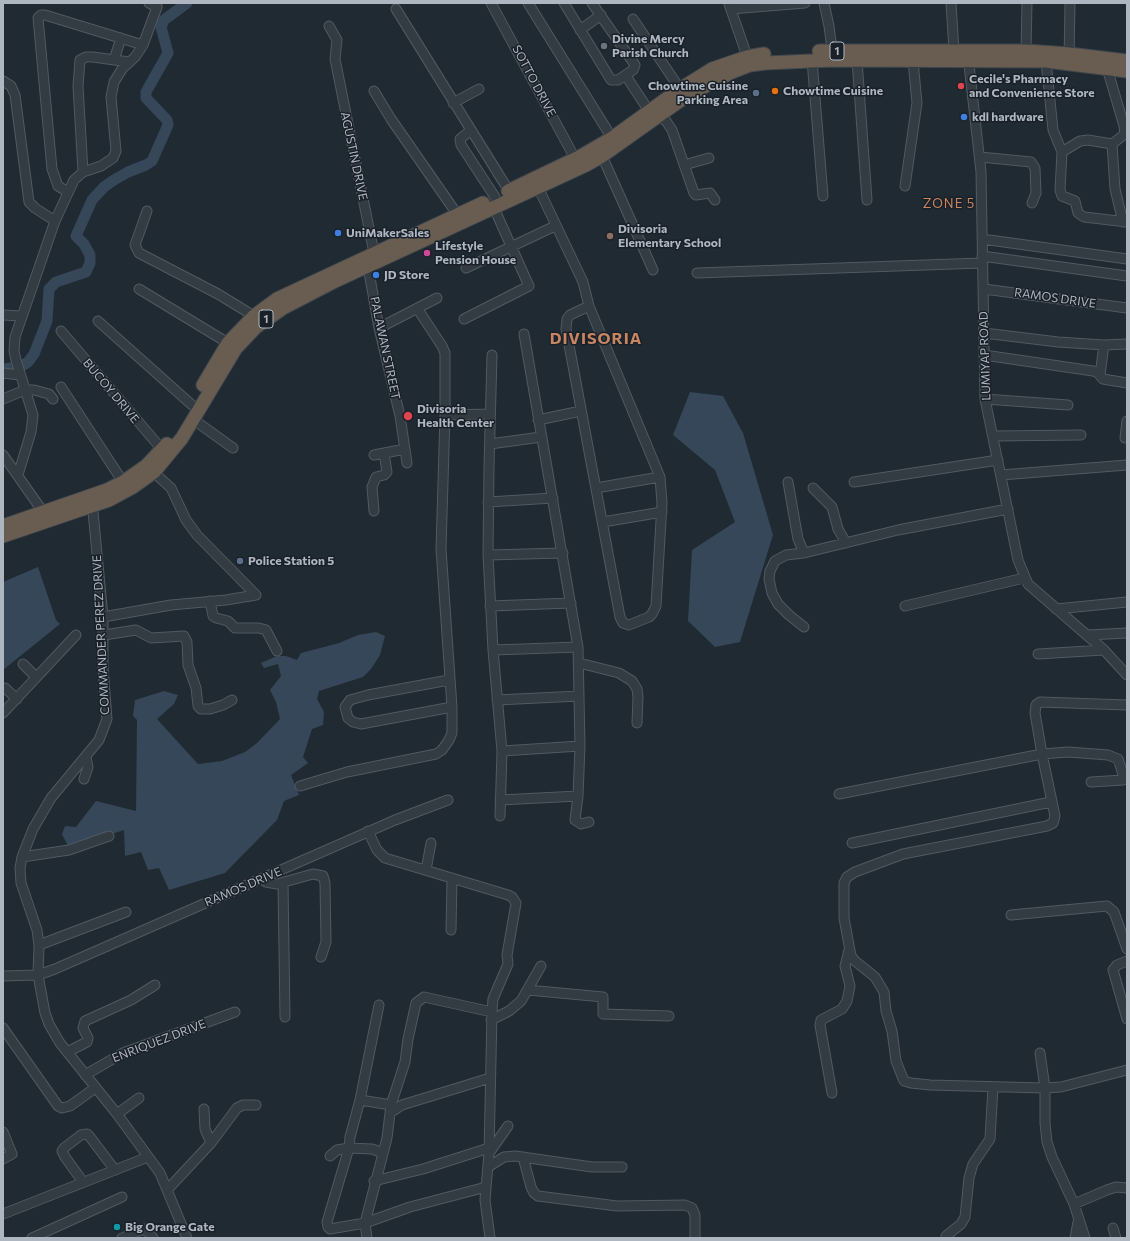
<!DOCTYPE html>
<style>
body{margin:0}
#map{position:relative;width:1130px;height:1241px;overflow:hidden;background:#202a32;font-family:Commissioner,sans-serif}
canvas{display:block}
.frame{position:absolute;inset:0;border:4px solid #adb6c1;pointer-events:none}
</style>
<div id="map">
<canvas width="1130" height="1241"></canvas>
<div class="frame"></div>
</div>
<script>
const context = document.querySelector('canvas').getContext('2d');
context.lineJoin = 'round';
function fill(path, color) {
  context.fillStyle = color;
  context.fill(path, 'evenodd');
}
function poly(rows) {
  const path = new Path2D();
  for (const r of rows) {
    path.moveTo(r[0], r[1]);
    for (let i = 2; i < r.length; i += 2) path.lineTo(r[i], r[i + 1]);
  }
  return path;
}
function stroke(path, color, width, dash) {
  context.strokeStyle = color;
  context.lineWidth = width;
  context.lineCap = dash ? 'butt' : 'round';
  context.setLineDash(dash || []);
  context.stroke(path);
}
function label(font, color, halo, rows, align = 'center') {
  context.font = font + ' Commissioner,sans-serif';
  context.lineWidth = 3;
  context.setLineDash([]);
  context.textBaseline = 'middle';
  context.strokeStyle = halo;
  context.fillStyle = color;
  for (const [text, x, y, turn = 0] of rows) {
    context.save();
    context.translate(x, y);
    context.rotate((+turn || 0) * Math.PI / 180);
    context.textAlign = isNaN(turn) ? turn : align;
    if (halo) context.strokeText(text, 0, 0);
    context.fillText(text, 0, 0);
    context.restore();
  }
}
const water = poly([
 [690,392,723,396,743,433,773,535,740,642,715,647,688,621,692,550,735,522,715,470,673,435],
 [38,567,56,620,60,624,3,670,3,582],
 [376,632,385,636,380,655,371,669,363,677,319,691,317,699,324,712,323,725,312,729,303,757,308,763,291,775,299,795,284,801,277,820,225,873,169,890,159,868,148,870,141,852,125,856,124,830,69,848,62,834,65,826,76,827,96,801,136,811,137,720,133,716,135,700,164,691,178,695,174,704,157,719,198,764,222,761,245,752,257,743,280,719,276,702,270,690,281,676,278,664,264,668,261,663,277,656,286,656,297,660,301,653,339,643,358,635]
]);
const river = poly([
 [3,369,20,367,28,362,34,354,47,321,49,289,56,282,86,272,90,263,90,255,84,244,76,236,92,200,104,187,114,180,128,172,146,165,152,161,168,125,167,120,146,98,146,92,168,53,161,27,164,20,187,3]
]);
const minor = poly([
 [491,3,578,164],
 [528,3,612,138],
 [564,3,611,80,618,80,633,70,635,65,592,3],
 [824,3,829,26,833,57],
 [951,3,954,50],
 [729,4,749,62],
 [396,9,509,191],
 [731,9,805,3],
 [633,19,680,89],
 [329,26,337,40,335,59,374,253],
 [580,30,601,15],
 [1026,51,1027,3],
 [968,56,981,172,985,399,1018,560,1028,584,1104,650,1127,675],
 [114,60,121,38],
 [812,60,823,196],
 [857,60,867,200],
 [1069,60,1070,3],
 [1046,61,1053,130,1062,152],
 [1107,68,1124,126,1125,134,1112,144,1088,140,1080,141,1062,152,1060,190,1062,196,1075,201,1078,213,1084,217,1127,222],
 [626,76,649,111,666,121,672,130,694,193,696,195,710,193,715,200],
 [3,81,11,86,15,95,29,202,35,208,55,221],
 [374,91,391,119,457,214],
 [453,103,479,89],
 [471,130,460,139,461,145,495,197],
 [1112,144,1115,189,1123,222],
 [602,156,653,270],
 [980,157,1031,162,1035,168,1036,193,1032,203],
 [684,165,709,158],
 [83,172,78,86,80,60,86,57,93,57,129,62],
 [536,183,583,282,589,306,660,477,662,503,656,606,652,614,649,617,629,625,623,623,620,617,566,329,567,319,570,315,589,306],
 [905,186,917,103,913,61],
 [68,192,58,186,52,169,38,18,41,15,45,15,143,45],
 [147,211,135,245,139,253,218,294,254,316],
 [982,239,1127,259],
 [982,256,1127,276],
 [367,261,379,328,400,416,407,463],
 [466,268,555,226],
 [697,273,982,263],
 [139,289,228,343],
 [984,289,1127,308],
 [417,308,442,346,445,353,445,415],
 [3,315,21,316],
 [464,319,529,286,494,208],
 [98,321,192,405],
 [379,328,437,298],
 [61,331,165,453],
 [984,333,1058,342,1104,345,1127,344],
 [492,355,489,466,488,555,493,650,502,751,500,816],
 [984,355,1093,371,1098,373,1103,379,1127,383],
 [3,373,20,375],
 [1100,375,1104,345],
 [61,387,123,482],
 [3,399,25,390,34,390,49,394,53,399],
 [985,399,1068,405],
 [194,420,233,448],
 [538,420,581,411],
 [993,436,1081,435],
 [1125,438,1127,421],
 [490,444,541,437],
 [3,455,46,516],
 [374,455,405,449],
 [150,469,171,488,186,520,197,535,256,595],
 [18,475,31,432,33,415,16,360,14,351,15,337,55,221,74,180,83,172,101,166,113,158,116,151,111,97,114,82,122,69,135,57,143,45,157,7,149,3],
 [1001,475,1127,465],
 [788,482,798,539,804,553,898,530,1008,509],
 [854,482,998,460],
 [596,488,660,477],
 [813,488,832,507,838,529,846,543],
 [92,501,103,617,103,668,107,719,99,740,51,798,33,829,22,857,20,868,21,883,37,930,39,945,38,975,45,1013,49,1024,60,1043,117,1114,160,1173,187,1238],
 [488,502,553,498],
 [374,511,372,487,376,477,384,475,387,472,384,453],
 [603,522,662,512],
 [804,553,786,555,775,561,770,571,769,579,772,593,778,604,789,615,804,627],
 [488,555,563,553],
 [210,601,213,616,216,618,228,621,235,628,259,628,266,630,277,651],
 [490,606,571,603],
 [905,606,1024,578],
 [1056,609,1127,602],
 [103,617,171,605,226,600,256,595],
 [104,635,136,630,151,638,184,636,187,642,188,665,196,688,198,706,201,709,210,709,223,705,232,700],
 [1088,635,1127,633],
 [493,650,578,647],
 [1038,654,1104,650],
 [579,663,619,673,632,681,637,689,638,697,637,723],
 [23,664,36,677],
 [449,680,368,695,350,700,345,707,348,718,353,722,361,724,452,707],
 [5,688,17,699],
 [497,700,579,696],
 [3,713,76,635],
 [502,751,580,746],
 [84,779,88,767,86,757],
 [1091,782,1123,780,1123,774,1118,759,1108,755,1068,752,1042,754,1055,816,1053,823,1047,826,903,854,855,872,847,877,844,883,844,918,851,956,855,961,875,977,884,992,886,1011,892,1031,896,1061,904,1081,911,1083,930,1085,1045,1088,1061,1087,1127,1070],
 [300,786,347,772,436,754,442,750,449,740,452,733,452,707,441,549,445,415,490,414],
 [839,794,1042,754,1035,713,1036,705,1040,702,1127,705],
 [578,796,575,820,581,824,589,822],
 [500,800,578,796,580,746,578,647,524,334],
 [368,831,377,850,385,858,508,895,512,897,516,903,507,955,508,964,493,999,492,1012,489,1153,485,1200,490,1238],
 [852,843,1051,802],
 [22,857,69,850,109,836],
 [426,870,431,843],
 [261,879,266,882,277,884,313,874,323,876,325,883,326,942,321,957],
 [283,883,285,1017],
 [1011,915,1107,906,1114,912,1127,949],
 [451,930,452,879],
 [39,945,126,912],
 [1127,961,1117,965,1113,970,1127,1019],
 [3,976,38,975,55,969,395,820,448,800],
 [528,990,603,997,603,1014,669,1016],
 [491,1020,509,1011,521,1001,541,966],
 [3,1028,58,1106,62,1108,70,1106,95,1088],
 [67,1052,87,1042,88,1038,83,1028,85,1021,131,1000,155,985],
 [1040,1053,1045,1088,1045,1123,1047,1142,1052,1157,1074,1204,1085,1238],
 [85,1075,123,1053,235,1012],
 [832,1093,820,1025,821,1020,842,1009,847,1001,850,986,845,966,849,950],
 [360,1100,379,1005],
 [204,1109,205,1129,211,1143],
 [390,1113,402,1105,490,1078],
 [117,1114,139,1098],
 [3,1132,12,1154,3,1159],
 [349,1148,327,1222,328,1227,330,1229,365,1223,410,1207,486,1187],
 [383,1153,372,1149,349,1148,350,1137,360,1100,391,1105],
 [489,1153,508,1126],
 [330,1156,337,1150,349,1148],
 [523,1157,531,1187,534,1193,538,1196,617,1206,685,1205,692,1208,695,1215,695,1238],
 [488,1167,504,1157,515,1156,592,1167,622,1167],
 [374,1181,423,1169,489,1148],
 [83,1182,65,1157,62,1151,64,1148,81,1135,87,1134,90,1137,115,1170],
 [168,1189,211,1143,237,1108,243,1105,256,1105],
 [1074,1204,1107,1190,1116,1187,1127,1188],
 [3,1214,148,1157],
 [1113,1228,1116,1238],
 [946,1236,961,1224,965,1217,969,1178,973,1164,990,1139,993,1087],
 [32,1238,122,1197],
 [122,1238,144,1229,149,1233,153,1238],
 [367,1238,365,1223,387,1138,391,1105,405,1062,408,1039,416,1003,424,997,492,1012],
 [1075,1238,1078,1222]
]);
const highway = poly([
 [819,51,1026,51,1069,54,1127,61],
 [508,191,581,156,612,138,680,89,712,69,747,57,764,54],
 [203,385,228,343,254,316,277,299,483,203],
 [3,526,107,490,123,482,146,466,167,444],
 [3,536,109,500,133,487,154,472,182,438,236,348,256,327,283,308,333,282,586,165,602,156,688,95,732,72,750,65,766,63,833,60,1046,61,1127,71]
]);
const markers = [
 [604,46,4,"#6b7280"],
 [961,86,4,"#e0444e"],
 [775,91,4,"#e8710a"],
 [756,93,4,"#5c6f8a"],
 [964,117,4,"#3f7fe0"],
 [338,233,4,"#3f7fe0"],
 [610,236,4,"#8d6e63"],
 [427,253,4,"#d1479c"],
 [376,275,4,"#3f7fe0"],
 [408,416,5,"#e0444e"],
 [240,561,4,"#5c6f8a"],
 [117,1227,4,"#0f9aa8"]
];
const shields = [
 [837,51,14],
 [266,319,14]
];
const shieldNames = [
 ["1",837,51],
 ["1",266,319]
];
const poiNames = [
 ["Divine Mercy",612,39],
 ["Parish Church",612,53],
 ["Cecile's Pharmacy",969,79],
 ["and Convenience Store",969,93],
 ["Chowtime Cuisine",748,86,"right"],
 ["Parking Area",748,100,"right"],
 ["Chowtime Cuisine",783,91],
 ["kdl hardware",972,117],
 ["Divisoria",618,229],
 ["Elementary School",618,243],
 ["UniMakerSales",346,233],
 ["Lifestyle",435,246],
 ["Pension House",435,260],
 ["JD Store",384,275],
 ["Divisoria",417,409],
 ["Health Center",417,423],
 ["Police Station 5",248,561],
 ["Big Orange Gate",125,1227]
];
const streetNames = [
 ["SOTTO DRIVE",534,81,62],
 ["AGUSTIN DRIVE",354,156,78],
 ["RAMOS DRIVE",1055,298,8],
 ["PALAWAN STREET",385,348,78],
 ["LUMIYAP ROAD",985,356,-92],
 ["BUCOY DRIVE",111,391,50],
 ["COMMANDER PEREZ DRIVE",101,635,-93],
 ["RAMOS DRIVE",243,887,-23],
 ["ENRIQUEZ DRIVE",159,1041,-21]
];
const neighbourhoodNames = [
 ["ZONE 5",949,204]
];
const districtNames = [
 ["DIVISORIA",596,339]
];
fill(water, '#354758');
stroke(river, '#354758', 11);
stroke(minor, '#515962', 11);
stroke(highway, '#3e464e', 15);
stroke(minor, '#333b43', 9);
stroke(highway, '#695d51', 13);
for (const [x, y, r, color] of markers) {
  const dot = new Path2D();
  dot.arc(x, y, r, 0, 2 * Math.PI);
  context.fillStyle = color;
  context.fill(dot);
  stroke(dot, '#192028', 1.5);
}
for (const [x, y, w] of shields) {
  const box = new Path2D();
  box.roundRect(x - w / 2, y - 9, w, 18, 3);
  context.fillStyle = '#192028';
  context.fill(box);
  stroke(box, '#adb6c1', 1);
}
label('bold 11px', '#adb6c1', null, shieldNames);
label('bold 12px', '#adb6c1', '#192028', poiNames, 'left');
label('12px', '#adb6c1', '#192028', streetNames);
context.letterSpacing = '1px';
label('13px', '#c78562', '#192028', neighbourhoodNames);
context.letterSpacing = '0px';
context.letterSpacing = '1px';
label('bold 16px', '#c78562', '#192028', districtNames);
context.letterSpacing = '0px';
</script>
